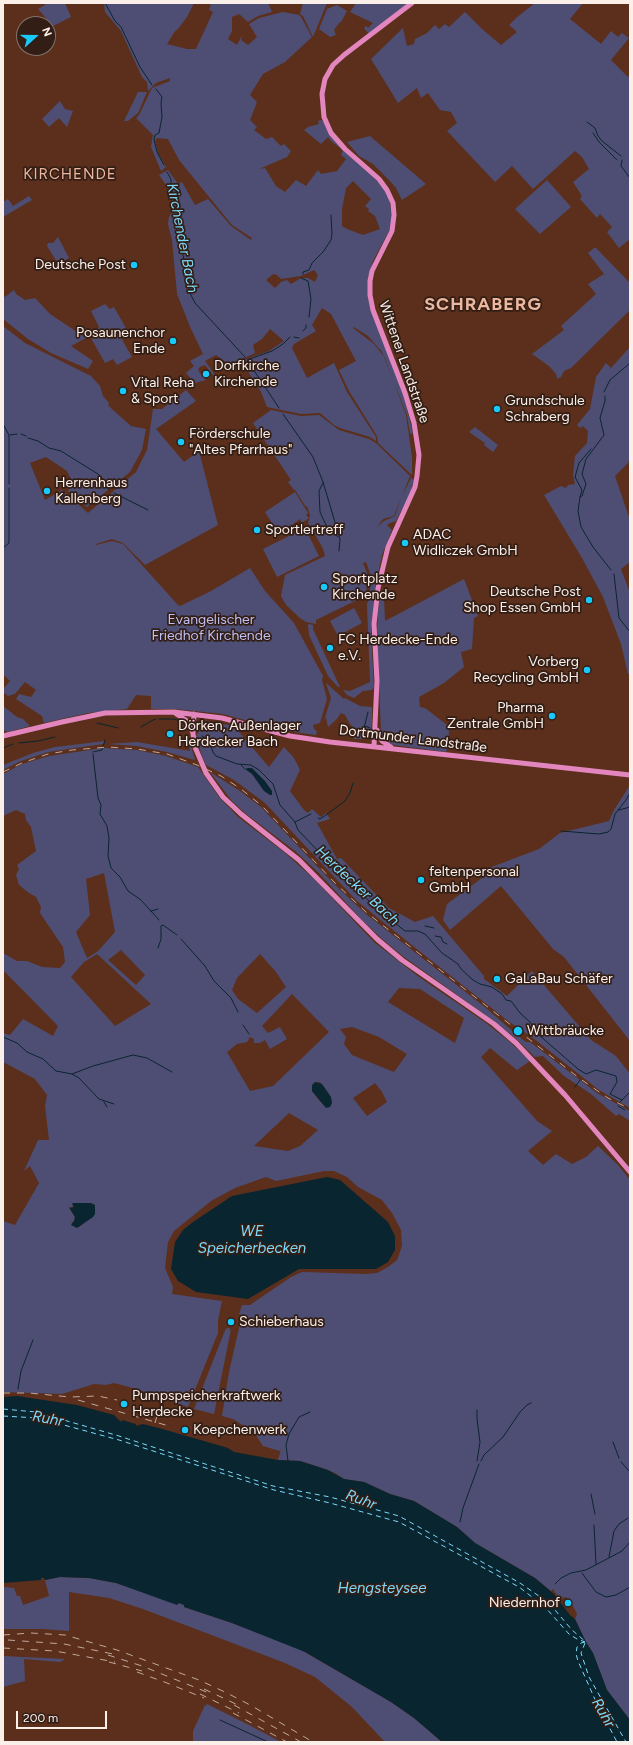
<!DOCTYPE html>
<meta charset="utf-8">
<style>
body{margin:0}
#map{position:relative;width:633px;height:1745px;overflow:hidden;background:#5b2f1b;font-family:Figtree,sans-serif}
canvas{display:block}
.frame{position:absolute;inset:0;border:4px solid #fbefea;pointer-events:none}
.north{position:absolute;left:16px;top:16px;width:40px;height:40px;box-sizing:border-box;background:#321e15;border:1px solid #82726a;border-radius:50%;rotate:69deg;font-size:11px;font-weight:700;line-height:16px;text-align:center;color:#fbefea}
.north::after{content:'';display:block;margin:auto;width:14px;height:18px;background:#17cafb;clip-path:polygon(50% 0,100% 100%,50% 72%,0 100%)}
.scale{position:absolute;left:16px;top:1711px;width:91px;height:18px;box-sizing:border-box;border:2px solid #fbefea;border-top:0;padding-left:5px;font-size:12px;line-height:14px;white-space:nowrap;color:#fbefea;-webkit-text-stroke:3px #321e15;paint-order:stroke}
</style>
<div id="map">
<canvas width="633" height="1745"></canvas>
<div class="frame"></div>
<div class="north">N</div>
<div class="scale">200 m</div>
</div>
<script>
const context = document.querySelector('canvas').getContext('2d');
context.lineJoin = 'round';
function fill(path, color) {
  context.fillStyle = color;
  context.fill(path, 'evenodd');
}
function poly(rows) {
  const path = new Path2D();
  for (const r of rows) {
    path.moveTo(r[0], r[1]);
    for (let i = 2; i < r.length; i += 2) path.lineTo(r[i], r[i + 1]);
  }
  return path;
}
function stroke(path, color, width, dash) {
  context.strokeStyle = color;
  context.lineWidth = width;
  context.lineCap = dash ? 'butt' : 'round';
  context.setLineDash(dash || []);
  context.stroke(path);
}
function label(font, color, halo, rows, align = 'center') {
  context.font = font + ' Figtree,sans-serif';
  context.lineWidth = 3.5;
  context.setLineDash([]);
  context.textBaseline = 'middle';
  context.strokeStyle = halo;
  context.fillStyle = color;
  for (const [text, x, y, turn = 0] of rows) {
    context.save();
    context.translate(x, y);
    context.rotate((+turn || 0) * Math.PI / 180);
    context.textAlign = isNaN(turn) ? turn : align;
    if (halo) context.strokeText(text, 0, 0);
    context.fillText(text, 0, 0);
    context.restore();
  }
}
const green = poly([
 [45,3,65,3,71,17,53,26,38,9,45,5],
 [104,3,194,3,187,17,178,29,175,31,167,44,187,49,196,49,213,12,209,10,211,5,207,3,268,3,272,12,258,16,248,22,239,14,232,17,232,31,228,39,237,45,242,35,241,40,248,45,257,37,249,24,259,18,283,12,299,15,301,17,312,37,285,62,263,74,250,95,257,102,250,120,257,127,254,130,266,139,272,137,281,146,284,144,291,151,287,157,259,169,265,168,276,186,285,192,296,180,306,186,318,170,321,174,337,171,346,159,341,155,343,150,332,142,328,137,321,144,304,130,308,127,319,124,318,121,321,120,323,121,326,126,384,188,390,200,392,221,389,231,373,261,368,278,368,293,403,394,413,433,410,434,407,415,382,352,368,336,354,327,353,328,374,344,385,358,406,415,412,457,412,475,378,443,377,436,349,391,339,370,356,361,331,314,322,308,312,325,316,331,294,344,292,348,307,378,334,363,347,392,376,437,376,441,370,437,340,428,334,425,320,413,301,414,267,407,261,392,242,362,244,360,269,351,284,341,270,329,262,339,253,345,255,353,230,365,216,355,205,361,215,375,213,375,205,365,200,367,198,369,200,373,206,380,195,383,186,373,194,366,190,361,203,354,191,329,177,294,172,240,168,224,169,217,174,208,168,188,159,175,168,170,178,184,182,182,195,205,208,199,231,226,251,240,252,238,232,225,179,160,168,139,157,138,155,141,158,153,166,167,161,171,151,147,153,135,136,118,139,115,152,88,170,81,170,78,156,83,148,91,147,82,142,77,121,31,105,12],
 [353,181,371,199,365,206,369,209,368,211,375,216,380,229,363,235,347,229,342,226,342,209,346,188],
 [314,270,318,275,315,282,308,278,301,278,291,284,287,280,281,282,275,288,266,280,273,274,277,275,281,279,301,276],
 [303,3,327,3,313,37,303,16,300,14],
 [356,3,409,3,369,34,364,28,366,26,368,28,373,23,350,12],
 [535,3,583,3,570,19,601,44,611,31,618,37,622,33,629,38,611,60,628,77,630,76,630,239,619,248,607,232,612,227,600,214,597,218,580,199,582,196,573,182,589,169,582,157,575,151,533,189,512,166,495,182,447,131,457,123,451,112,440,110,428,93,421,98,417,88,398,103,371,59,403,28,407,46,414,44,415,39,427,33,435,25,439,29,445,24,449,27,465,12,482,29,501,45,517,32,509,25,516,18],
 [337,5,347,11,341,22,339,23,334,30,336,35,330,37,319,29,327,9],
 [138,92,147,92,138,113,128,121,124,121],
 [60,101,65,109,73,111,67,127,59,118,49,127,42,119],
 [370,136,426,184,402,200,396,188,389,180,373,164,359,156,347,142],
 [547,180,571,207,540,234,515,209],
 [29,196,32,200,3,217,3,202,8,199,13,206],
 [58,237,69,258,60,263,57,262,47,246,48,243,53,243],
 [594,248,596,248,630,283,630,310,571,368,564,371,561,377,557,379,556,374,549,366,532,354,564,330,561,326,596,294,588,284,604,274,588,253],
 [14,290,16,294,25,300,35,298,50,314,86,338,71,346,93,361,88,369,51,353,28,339,3,319,3,295,5,297],
 [105,304,110,309,114,307,127,330,120,336,132,357,117,365,113,359,105,363,92,340,99,327,91,311],
 [3,326,25,343,91,376,100,386,103,396,109,403,108,405,113,410,131,426,146,429,142,450,130,472,87,507,68,491,73,483,67,471,46,457,30,463,45,500,62,490,88,513,136,472,147,450,153,409,162,409,186,390,196,401,156,429,184,462,199,451,218,525,145,565,123,543,112,539,96,544,96,545,112,541,123,544,178,605,180,606,211,591,250,568,265,591,294,623,323,676,322,680,327,699,320,723,313,725,314,729,317,731,316,735,281,730,223,714,175,709,151,709,151,696,136,695,127,709,88,713,44,723,42,716,16,699,19,694,31,697,36,690,25,682,15,694,8,696,3,692,3,689,10,681,3,674],
 [630,347,630,457,628,463,615,476,630,520,630,562,621,569,630,593,630,674,628,674,621,644,603,597,582,558,544,495,561,486,566,488,568,485,575,484,573,475,575,456,587,443,588,431,583,426,580,428,577,425,590,409,596,377,606,363,611,368],
 [271,410,301,416,319,415,339,430,369,439,376,443,410,476,394,516,383,519,377,527,384,521,395,516,402,496,411,478,414,480,410,494,396,521,390,523,387,525,392,530,382,555,375,588,371,633,374,687,372,690,363,691,354,698,347,695,343,690,350,691,370,682,367,605,370,592,370,573,366,562,363,563,368,576,366,592,363,597,316,620,316,624,306,622,300,618,286,605,281,596,285,575,325,556,323,549,310,525,308,524,310,515,307,506,306,507,295,490,294,490,288,482,291,480,253,423],
 [475,427,498,445,493,452,484,445,485,443,469,432],
 [295,492,308,513,306,515,309,518,302,523,300,519,279,534,265,512],
 [305,528,319,556,277,577,263,549],
 [464,579,478,616,474,618,472,649,461,652,464,667,444,683,419,697,420,707,425,708,451,728,449,730,448,747,446,752,393,745,386,741,381,733,377,631,379,599,384,597,385,621],
 [354,608,362,623,338,636,330,621],
 [308,624,313,625,313,629,340,687,338,687,328,676,309,635],
 [326,683,344,699,345,698,360,706,372,707,372,722,371,731,368,735,361,739,354,739,357,731,350,724,345,715,341,713,336,720,328,727,326,717,324,721,331,698],
 [3,706,17,717,23,719,30,726,8,732,3,730],
 [205,721,234,726,269,767,284,747,294,758,300,770,290,791,304,810,308,813,312,809,321,817,326,813,330,819,317,823,337,859,341,858,389,908,415,922,433,916,484,976,484,979,507,996,532,971,591,1040,616,1056,630,1074,630,1108,599,1090,533,1038,508,1021,418,950,357,901,265,803,234,780,206,765,202,756,196,736],
 [189,739,195,760,167,752,137,746,108,744,137,742,190,751],
 [105,741,103,744,48,752,21,761,3,770,3,765,33,753,55,747],
 [103,748,137,750,166,756,198,767,219,797,238,817,284,852,314,879,374,942,419,977,486,1023,510,1042,530,1061,517,1070,490,1048,481,1057,537,1121,552,1131,528,1151,543,1165,556,1154,572,1164,586,1157,598,1146,618,1165,630,1180,630,1720,607,1690,593,1653,586,1642,575,1619,577,1614,572,1604,566,1597,559,1598,553,1589,551,1591,535,1578,475,1543,457,1527,414,1501,390,1494,364,1482,344,1479,335,1473,319,1467,300,1461,278,1460,281,1449,280,1451,263,1446,254,1432,233,1419,222,1416,229,1372,242,1315,239,1314,242,1305,250,1305,291,1277,302,1272,366,1274,377,1273,388,1267,397,1260,402,1246,401,1230,392,1213,382,1200,358,1187,347,1177,334,1171,324,1171,276,1181,266,1177,235,1188,211,1201,174,1231,168,1242,165,1268,173,1287,172,1294,222,1301,218,1320,218,1333,188,1407,133,1388,114,1383,106,1385,94,1384,62,1394,3,1392,3,1221,15,1225,39,1183,30,1166,24,1171,38,1140,49,1140,45,1106,47,1095,35,1079,3,1062,3,1033,10,1035,23,1019,53,1036,58,1026,3,970,3,953,17,961,27,961,42,967,60,968,65,962,63,947,40,913,41,907,36,897,29,893,19,885,16,875,19,869,17,865,36,851,31,827,26,820,25,814,16,810,3,816,3,774,22,764,49,756],
 [104,873,115,932,98,951,87,958,76,932,90,915,86,879],
 [121,950,145,975,136,985,108,960],
 [97,954,151,1004,115,1026,71,977,84,962],
 [260,954,276,972,286,987,257,1013,238,999,232,990,237,978],
 [399,988,420,989,464,1018,455,1043,388,1002],
 [292,994,329,1032,273,1086,250,1091,227,1052,237,1044,247,1042,250,1037,254,1039,254,1043,260,1043,265,1040,270,1049,287,1039,280,1027,268,1033,262,1026],
 [352,1027,379,1037,407,1054,394,1072,352,1055,344,1044,346,1037,340,1029],
 [315,1082,320,1082,331,1097,331,1106,324,1105,318,1099,312,1091],
 [375,1083,382,1092,387,1102,367,1116,353,1098],
 [289,1113,318,1130,300,1146,288,1151,254,1146],
 [80,1203,95,1205,95,1214,79,1227,71,1223,74,1221,75,1217,69,1208],
 [210,772,240,791,261,807,334,884,366,914,486,1008,518,1036,526,1042,530,1042,597,1093,630,1111,630,1121,619,1114,616,1116,591,1094,564,1076,543,1056,535,1057,514,1037,494,1021,404,957,381,938,362,920,318,872,295,851,245,813,232,801],
 [630,785,630,1041,564,957,553,949,501,886,450,930,443,920,447,904,486,875,489,868,539,849,560,833,609,821,614,810],
 [226,1328,226,1330,227,1328,230,1328,229,1331,231,1329,214,1414,194,1409],
 [60,1577,89,1578,116,1583,184,1605,184,1607,232,1623,296,1647,391,1702,414,1718,442,1742,385,1742,352,1707,315,1677,285,1663,143,1609,109,1598,69,1592,69,1631,43,1629,3,1629,3,1587,14,1588,17,1596,20,1596,23,1605,49,1596,45,1580],
 [3,1656,23,1657,65,1659,60,1662,24,1659,25,1681,3,1687],
 [207,1704,249,1725,281,1742,193,1742,193,1731,205,1705,206,1706]
]);
const water = poly([
 [248,768,252,768,265,781,272,791,272,795,270,795,264,791,252,774,245,769],
 [315,1082,322,1084,331,1097,332,1103,330,1107,326,1108,312,1091,312,1085],
 [327,1177,340,1180,388,1222,395,1236,395,1250,388,1262,376,1269,299,1269,248,1299,196,1292,178,1281,171,1269,175,1242,183,1230,193,1222,232,1196],
 [73,1203,91,1203,95,1205,95,1214,93,1217,77,1228,71,1225,74,1221,75,1217,69,1207,71,1208,74,1207,72,1204],
 [17,1396,77,1405,114,1415,120,1421,122,1422,122,1420,132,1423,136,1424,136,1426,143,1424,159,1428,228,1448,234,1452,278,1460,300,1461,328,1470,344,1479,364,1482,390,1494,414,1501,457,1527,475,1543,535,1578,554,1594,570,1615,575,1619,586,1642,593,1653,607,1690,630,1720,630,1742,442,1742,414,1718,391,1702,305,1652,232,1623,184,1607,184,1605,179,1603,177,1605,116,1583,89,1578,60,1577,45,1580,44,1578,41,1578,41,1580,3,1583,3,1397]
]);
const stream = poly([
 [105,3,115,21,121,27,140,67,152,85],
 [156,89,162,97,161,103,162,117,159,133,155,135,154,140,157,152,164,165],
 [587,122,595,128,598,136,602,141,621,156],
 [593,133,599,142,617,160],
 [622,160,621,166,630,178],
 [167,172,171,179,171,189,178,211,175,221,189,281,189,291,195,303,245,357],
 [303,274,303,272,309,270,312,263,323,252,331,240,332,234,331,215],
 [301,278,308,281,311,299,309,317],
 [303,331,306,328,306,325],
 [294,337,299,338],
 [604,392,610,380,630,363],
 [605,396,605,401,600,418,604,435,586,459,582,474,586,484,582,496,580,497,578,511,581,527,593,547,611,570],
 [279,408,247,360,272,351,283,344,290,337],
 [283,414,313,457,323,482,340,539,339,551],
 [3,424,9,435,9,484],
 [21,434,26,436],
 [10,435,17,434],
 [28,438,38,441,49,448,61,451,98,474,106,482,109,490],
 [323,483,319,491,320,512,326,525,338,537],
 [114,493,148,510],
 [580,497,582,490,575,477,579,463,591,449],
 [3,548,9,543,9,488],
 [614,574,619,618,630,632],
 [630,647,630,655],
 [159,719,174,719,180,721,186,726],
 [97,723,118,728],
 [365,726,370,728],
 [141,727,153,720,156,719],
 [202,736,208,739,213,752,216,756,237,764,251,765,259,770,273,784,280,805,295,822,298,830,339,873,381,912,405,931,418,931,425,934,442,953,458,964,461,969,473,980,480,984,492,987,502,994,506,1000,511,1001,520,1013,530,1022,539,1035,578,1069,586,1074,596,1070,616,1076,617,1082,610,1094,622,1100],
 [362,736,368,712],
 [19,743,38,741,55,737],
 [3,748,13,744],
 [93,752,102,750,105,740],
 [93,754,98,798,101,805,100,814,107,826,109,838,108,856,111,868,120,877,128,891,141,900,159,920],
 [241,765,245,769],
 [619,810,630,807],
 [318,818,320,819,326,815,345,801,350,793,353,783],
 [295,822,311,814],
 [561,831,599,834,608,832,611,829,615,814,626,800,630,793],
 [151,911,158,909],
 [425,926,434,928],
 [435,936,441,937,443,942,447,944],
 [181,939,205,966,214,981,231,998,238,1012],
 [158,948,161,939,161,926,163,925,177,935],
 [243,1025,249,1034],
 [3,1037,17,1043,27,1052,43,1059,56,1071,72,1074,79,1078,99,1099,114,1104],
 [72,1074,93,1066,133,1055,147,1058,172,1072],
 [575,1087,580,1080],
 [104,1102,107,1107],
 [620,1102,630,1092],
 [618,1106,625,1110],
 [18,1389,21,1371,33,1340],
 [613,1442,619,1458],
 [288,1461,286,1445,289,1434,299,1417,310,1412],
 [477,1461,480,1442,477,1419,477,1410],
 [481,1461,484,1455,503,1437,520,1412,527,1405,531,1403],
 [621,1462,630,1472],
 [591,1494,595,1514],
 [460,1522,463,1508,479,1464],
 [594,1525,596,1564],
 [609,1557,614,1531,619,1524,628,1518],
 [582,1573,596,1592,606,1597,616,1595,630,1587],
 [555,1584,561,1578,571,1573,586,1570,622,1551,630,1542],
 [220,1720,268,1742]
]);
const ferry = poly([
 [3,1409,36,1412,119,1436,273,1486,330,1497,399,1516,520,1583,549,1603,572,1630,586,1642],
 [3,1416,38,1418,119,1440,274,1490,330,1503,399,1522,519,1587,545,1607,569,1634,577,1639,585,1642],
 [585,1642,581,1643,577,1647,576,1654,578,1661,597,1704,617,1742],
 [585,1643,581,1653,589,1677,626,1742]
]);
const major = poly([
 [175,713,187,721,193,733],
 [194,714,193,734,195,747,206,773,223,797,241,814,299,860,377,939,402,960,494,1024,516,1043,565,1095,630,1172],
 [377,730,382,741,391,747],
 [3,736,62,722,105,713,174,712,222,718,290,736,330,742,630,775],
 [374,746,377,681,374,624,378,588,388,547,415,487,417,476,419,455,414,423,405,393,373,310,370,295,370,281,372,271,392,231,394,215,393,203,387,190,379,179,345,149,331,133,324,117,322,94,325,79,333,65,344,55,412,3]
]);
const rail = poly([
 [3,772,22,763,48,754,72,750,108,747,137,749,167,754,197,765,221,776,241,789,262,806,335,883,367,913,579,1078,608,1098,630,1109],
 [3,1393,29,1393,70,1397,98,1396,117,1400],
 [78,1400,169,1426],
 [155,1423,158,1412],
 [3,1635,31,1633,65,1635,117,1650,199,1680,227,1693,252,1706,313,1742],
 [8,1640,64,1644,113,1654],
 [3,1648,55,1651,115,1662],
 [108,1655,142,1666,209,1693],
 [109,1662,142,1671],
 [137,1672,167,1683,204,1698],
 [204,1689,240,1706],
 [200,1694,239,1713],
 [234,1705,301,1742],
 [233,1713,287,1742]
]);
const markers = [
 [134,265,4,"#17cafb"],
 [173,341,4,"#17cafb"],
 [206,374,4,"#17cafb"],
 [123,391,4,"#17cafb"],
 [497,409,4,"#17cafb"],
 [181,442,4,"#17cafb"],
 [47,491,4,"#17cafb"],
 [257,530,4,"#17cafb"],
 [405,543,4,"#17cafb"],
 [324,587,4,"#17cafb"],
 [589,600,4,"#17cafb"],
 [330,648,4,"#17cafb"],
 [587,670,4,"#17cafb"],
 [552,716,4,"#17cafb"],
 [170,734,4,"#17cafb"],
 [421,880,4,"#17cafb"],
 [497,979,4,"#17cafb"],
 [518,1031,5,"#17cafb"],
 [231,1322,4,"#17cafb"],
 [124,1404,4,"#17cafb"],
 [185,1430,4,"#17cafb"],
 [568,1603,4,"#17cafb"]
];
const poiNames = [
 ["Deutsche Post",126,265,"right"],
 ["Posaunenchor",165,333,"right"],
 ["Ende",165,349,"right"],
 ["Dorfkirche",214,366],
 ["Kirchende",214,382],
 ["Vital Reha",131,383],
 ["& Sport",131,399],
 ["Grundschule",505,401],
 ["Schraberg",505,417],
 ["Förderschule",189,434],
 ["\"Altes Pfarrhaus\"",189,450],
 ["Herrenhaus",55,483],
 ["Kallenberg",55,499],
 ["Sportlertreff",265,530],
 ["ADAC",413,535],
 ["Widliczek GmbH",413,551],
 ["Sportplatz",332,579],
 ["Kirchende",332,595],
 ["Deutsche Post",581,592,"right"],
 ["Shop Essen GmbH",581,608,"right"],
 ["FC Herdecke-Ende",338,640],
 ["e.V.",338,656],
 ["Vorberg",579,662,"right"],
 ["Recycling GmbH",579,678,"right"],
 ["Pharma",544,708,"right"],
 ["Zentrale GmbH",544,724,"right"],
 ["Dörken, Außenlager",178,726],
 ["Herdecker Bach",178,742],
 ["feltenpersonal",429,872],
 ["GmbH",429,888],
 ["GaLaBau Schäfer",505,979],
 ["Wittbräucke",527,1031],
 ["Schieberhaus",239,1322],
 ["Pumpspeicherkraftwerk",132,1396],
 ["Herdecke",132,1412],
 ["Koepchenwerk",193,1430],
 ["Niedernhof",560,1603,"right"]
];
const streetNames = [
 ["Wittener Landstraße",404,362,71],
 ["Dortmunder Landstraße",413,739,7]
];
const parkNames = [
 ["Evangelischer",211,620],
 ["Friedhof Kirchende",211,636]
];
const neighbourhoodNames = [
 ["KIRCHENDE",70,175]
];
const waterNames = [
 ["Kirchender Bach",182,238,79],
 ["Herdecker Bach",357,886,43],
 ["WE",252,1232],
 ["Speicherbecken",252,1249],
 ["Ruhr",48,1419,10],
 ["Ruhr",361,1500,21],
 ["Hengsteysee",382,1589],
 ["Ruhr",603,1713,60]
];
const districtNames = [
 ["SCHRABERG",483,305]
];
fill(green, '#4e4e74');
fill(water, '#09252f');
stroke(stream, '#09252f', 1);
stroke(ferry, '#7cd9fb', 1, [5, 4]);
stroke(major, '#e486be', 5);
stroke(rail, '#c1a99f', 1, [7, 7]);
for (const [x, y, r, color] of markers) {
  const dot = new Path2D();
  dot.arc(x, y, r, 0, 2 * Math.PI);
  context.fillStyle = color;
  context.fill(dot);
  stroke(dot, '#321e15', 1.5);
}
label('14px', '#fbefea', '#321e15', poiNames, 'left');
label('14px', '#fbefea', '#321e15', streetNames);
label('14px', '#bfbff5', '#321e15', parkNames);
context.letterSpacing = '1px';
label('15px', '#edb69f', '#321e15', neighbourhoodNames);
context.letterSpacing = '0px';
label('italic 15px', '#7cd9fb', '#321e15', waterNames);
context.letterSpacing = '1px';
label('bold 18px', '#edb69f', '#321e15', districtNames);
context.letterSpacing = '0px';
</script>
